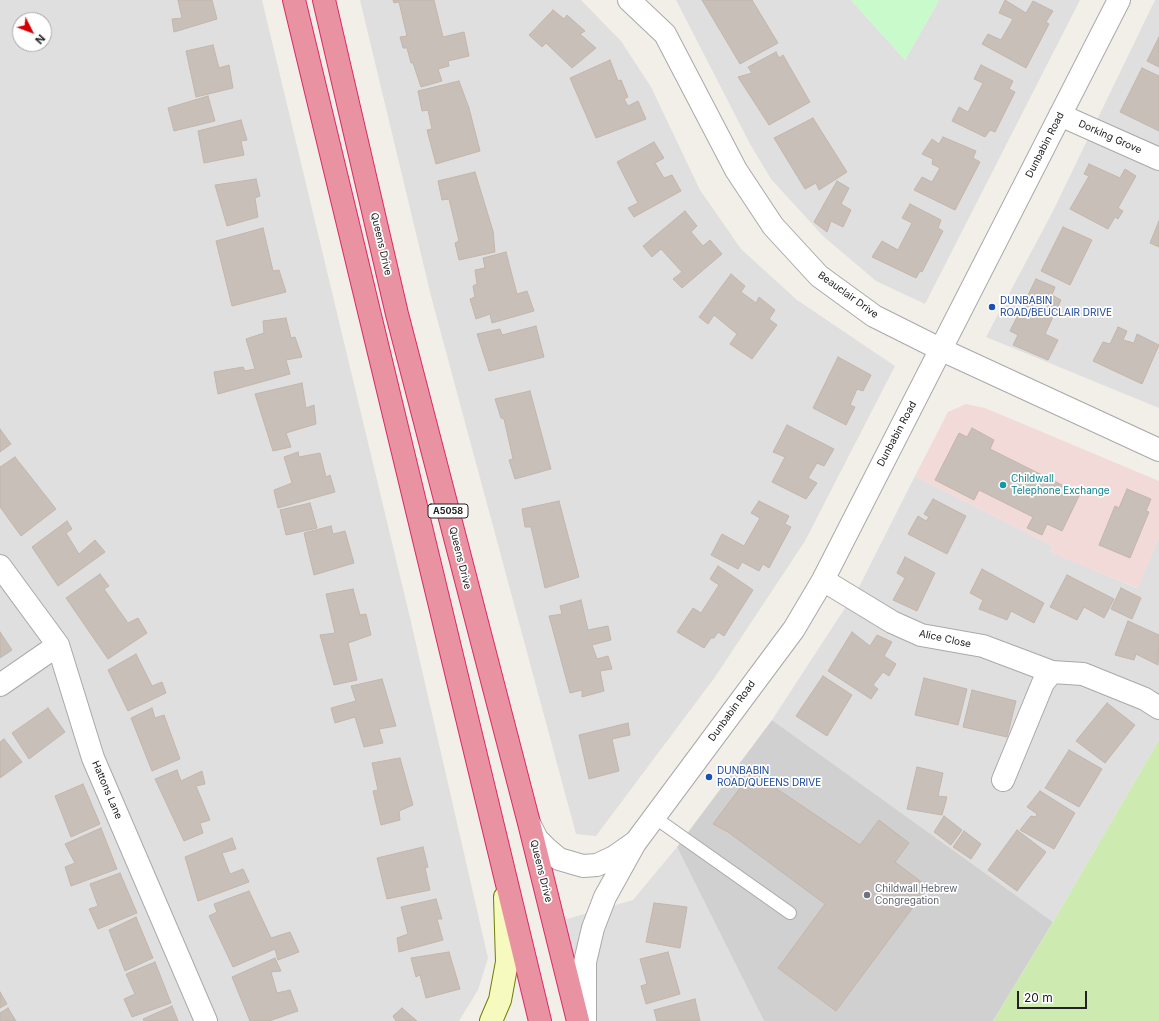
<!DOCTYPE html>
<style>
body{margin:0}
#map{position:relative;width:1159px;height:1021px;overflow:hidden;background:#f2efe9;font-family:Inter,sans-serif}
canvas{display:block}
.north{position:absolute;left:12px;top:12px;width:40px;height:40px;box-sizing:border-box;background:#fff;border:1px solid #a7a7a7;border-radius:50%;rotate:132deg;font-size:11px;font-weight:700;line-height:16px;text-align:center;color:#222}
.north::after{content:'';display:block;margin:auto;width:14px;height:18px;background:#d40000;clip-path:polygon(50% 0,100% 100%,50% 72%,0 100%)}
.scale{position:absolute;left:1017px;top:991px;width:70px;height:18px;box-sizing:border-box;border:2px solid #222;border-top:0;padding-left:5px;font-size:12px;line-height:14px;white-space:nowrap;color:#222;-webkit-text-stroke:3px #fff;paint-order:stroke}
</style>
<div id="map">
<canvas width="1159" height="1021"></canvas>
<div class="north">N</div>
<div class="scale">20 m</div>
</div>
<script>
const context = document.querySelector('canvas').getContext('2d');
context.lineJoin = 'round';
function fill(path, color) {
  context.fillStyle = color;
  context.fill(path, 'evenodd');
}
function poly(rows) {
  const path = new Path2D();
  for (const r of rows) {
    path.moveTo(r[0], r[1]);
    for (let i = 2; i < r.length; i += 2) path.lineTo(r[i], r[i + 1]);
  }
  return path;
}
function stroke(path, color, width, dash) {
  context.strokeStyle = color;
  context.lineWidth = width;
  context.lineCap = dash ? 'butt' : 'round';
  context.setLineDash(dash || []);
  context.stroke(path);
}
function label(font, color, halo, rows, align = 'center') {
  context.font = font + ' Inter,sans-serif';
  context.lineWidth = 3.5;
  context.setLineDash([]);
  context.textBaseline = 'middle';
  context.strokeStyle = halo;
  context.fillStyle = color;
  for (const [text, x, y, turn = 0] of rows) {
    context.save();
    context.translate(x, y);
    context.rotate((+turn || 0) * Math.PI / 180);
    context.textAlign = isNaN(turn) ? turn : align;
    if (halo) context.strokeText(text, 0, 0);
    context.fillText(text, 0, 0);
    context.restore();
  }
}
const residential = poly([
 [0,0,262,0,411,622,488,958,478,990,459,1021,0,1021],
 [20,20,44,20,44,44,20,44],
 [360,0,581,0,621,41,651,87,700,190,741,249,797,300,895,366,805,541,715,677,596,836,576,834,432,300],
 [676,0,851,0,905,60,939,0,1080,0,925,304,876,281,823,236,771,179,750,144],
 [1155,0,1159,0,1159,408,986,337,1052,213],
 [915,476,1053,546,1051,552,1137,588,1159,537,1159,740,1053,922,772,720,860,585],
 [677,847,764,1021,578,1021,553,923,633,900]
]);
const commercial = poly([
 [966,404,985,408,1159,481,1159,537,1138,588,1051,553,1053,546,915,476,948,412]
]);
const religious = poly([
 [772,720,1053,922,993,1021,764,1021,677,847]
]);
const grass = poly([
 [1159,740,1159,1021,993,1021,1053,922]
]);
const park = poly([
 [851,0,939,0,905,60]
]);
const building = poly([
 [178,0,212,0,217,19,174,32,172,19,182,18,178,0],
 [393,0,434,0,443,37,464,32,469,56,448,61,449,66,438,69,442,81,421,87,413,63,411,63,407,48,403,48,400,37,407,36,399,2,394,3,393,0],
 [702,0,752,0,778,43,740,64,702,0],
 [1005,0,1026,13,1033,1,1053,11,1046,22,1049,24,1026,68,982,44,988,34,1001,40,1013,19,999,13,1005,0],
 [553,10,564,19,567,15,585,31,580,34,596,48,572,68,546,43,542,47,529,35,553,10],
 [1159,37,1159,67,1147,61,1159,37],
 [213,45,219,68,229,65,233,88,196,97,186,51,213,45],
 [776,52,779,58,783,55,810,102,769,125,738,77,752,73,748,67,776,52],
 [610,60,618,81,621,80,628,97,624,99,628,106,638,101,646,119,596,138,570,78,610,60],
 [981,65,1013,81,1009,89,1015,92,995,132,990,130,985,137,952,121,959,107,968,112,983,83,974,79,981,65],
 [1142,68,1159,76,1159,131,1120,112,1142,68],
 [459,81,469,108,480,151,436,164,427,130,432,129,428,110,422,111,418,91,459,81],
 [208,96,215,121,174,131,168,108,208,96],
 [813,118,847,172,819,190,816,183,805,189,774,138,813,118],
 [241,120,247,140,241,141,244,155,204,163,198,131,241,120],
 [943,137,976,151,973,158,980,162,955,210,914,190,922,177,932,182,940,168,932,164,933,159,922,154,932,139,939,144,943,137],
 [654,142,664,158,655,163,664,178,672,175,681,191,634,217,628,208,638,203,617,162,654,142],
 [1089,164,1120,178,1125,169,1136,176,1118,208,1123,211,1118,219,1115,217,1108,229,1070,209,1089,176,1084,174,1089,164],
 [475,172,493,231,495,252,459,260,455,243,459,241,449,199,442,200,438,181,475,172],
 [256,179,260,196,255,198,258,217,227,226,215,185,256,179],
 [837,181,849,188,841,204,851,210,843,227,831,221,827,232,814,222,837,181],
 [910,204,941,220,938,228,943,231,922,272,920,271,916,278,872,257,882,241,898,250,912,223,902,218,910,204],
 [685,211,697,226,691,232,703,246,710,240,722,254,682,288,673,279,682,272,661,249,652,257,643,246,685,211],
 [1159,221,1159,247,1150,243,1159,221],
 [1063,227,1092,240,1070,285,1041,271,1063,227],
 [263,228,273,271,279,270,286,292,232,306,216,241,263,228],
 [506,252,517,294,527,291,534,311,492,323,490,314,476,319,470,299,475,297,473,286,477,284,475,270,485,268,483,258,506,252],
 [731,274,745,286,741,292,756,303,759,297,775,310,769,319,777,325,752,359,730,344,737,334,714,315,708,324,699,317,731,274],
 [1036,279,1055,287,1052,295,1061,300,1045,334,1058,340,1048,360,1013,345,1018,335,1010,331,1036,279],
 [286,318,291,338,295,337,302,357,286,360,290,374,218,394,214,372,243,367,245,371,255,369,246,339,264,333,263,321,286,318],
 [536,326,544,357,489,371,477,334,500,329,502,335,536,326],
 [1118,327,1127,331,1123,340,1134,343,1137,334,1159,345,1142,384,1093,361,1103,342,1110,344,1118,327],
 [838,357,871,375,863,391,857,389,850,405,855,407,846,425,813,408,838,357],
 [302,383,306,408,314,405,316,424,286,433,291,447,273,451,255,394,302,383],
 [530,391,551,469,515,479,509,460,513,459,504,419,501,418,495,399,530,391],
 [787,425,834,449,824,466,817,463,808,478,817,483,806,499,772,482,785,457,773,452,787,425],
 [972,428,994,440,990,449,1080,494,1062,531,1047,524,1042,535,1027,528,1033,517,979,490,974,500,935,480,959,433,967,437,972,428],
 [0,429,11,444,0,452,0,429],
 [298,452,299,457,320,453,326,477,330,475,335,492,278,508,274,490,292,483,284,457,298,452],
 [15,457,56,509,21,536,0,507,0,467,15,457],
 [1127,489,1151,499,1146,511,1149,512,1130,558,1099,545,1115,506,1119,508,1127,489],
 [933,499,966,516,947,554,908,534,918,516,926,521,929,517,924,514,933,499],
 [559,501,579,577,545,588,531,527,525,527,522,509,559,501],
 [759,501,789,516,785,524,791,527,769,568,763,564,759,571,742,562,738,569,711,555,722,534,744,546,760,518,751,513,759,501],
 [310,503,317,528,286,535,280,510,310,503],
 [67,521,72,529,66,533,79,554,95,540,105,552,58,586,32,547,67,521],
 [331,526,333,534,345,531,354,563,314,575,304,533,331,526],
 [905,557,935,573,917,611,893,600,905,578,897,573,905,557],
 [718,566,753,590,724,636,718,632,714,638,711,638,704,648,677,632,693,608,701,613,719,585,710,579,718,566],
 [982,569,1044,603,1034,623,1011,611,1007,620,979,609,983,600,970,593,982,569],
 [100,574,109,586,104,589,128,623,138,618,147,633,108,659,66,598,100,574],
 [1067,575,1114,599,1104,618,1084,607,1077,620,1050,607,1067,575],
 [1121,588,1141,598,1132,619,1111,609,1121,588],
 [353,589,360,615,366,614,371,635,348,643,357,680,334,685,320,635,335,633,326,594,353,589],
 [581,600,588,630,608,626,611,640,592,645,597,659,608,656,612,669,600,671,604,691,582,697,582,690,570,693,549,616,562,614,560,606,581,600],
 [1128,621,1159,635,1158,665,1136,654,1134,660,1115,655,1128,621],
 [0,632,12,650,0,658,0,632],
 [852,632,870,646,877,635,892,642,884,656,896,664,889,676,883,672,873,685,878,689,871,699,828,671,852,632],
 [136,654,152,686,162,682,166,693,128,711,108,670,136,654],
 [823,676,852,695,827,736,796,716,823,676],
 [924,678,967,689,958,725,915,715,924,678],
 [382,679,396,726,379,729,383,743,364,747,355,717,335,723,331,708,356,701,351,686,382,679],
 [972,690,1016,701,1007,737,963,727,972,690],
 [1107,703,1135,725,1105,763,1076,741,1107,703],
 [48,708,65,732,29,759,12,733,48,708],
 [152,708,155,718,164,715,180,759,152,771,131,718,152,708],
 [628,723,630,735,612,739,619,771,589,779,579,735,628,723],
 [4,739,22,762,0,778,0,742,4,739],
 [1069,750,1102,769,1079,807,1045,788,1069,750],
 [400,758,413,805,399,811,400,820,381,825,373,791,378,790,372,763,400,758],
 [917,767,943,773,938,796,947,797,942,815,907,809,917,767],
 [177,770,181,781,202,771,205,784,196,786,210,820,200,823,203,833,184,841,155,779,177,770],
 [752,772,860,845,879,820,909,843,895,862,928,887,836,1011,778,968,825,904,728,832,713,824,752,772],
 [83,784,100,824,71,837,55,796,83,784],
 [1040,791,1075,813,1054,849,1020,830,1031,816,1036,817,1037,814,1027,807,1040,791],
 [944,816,962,830,951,845,934,832,944,816],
 [101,828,117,869,71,886,65,867,75,863,65,844,101,828],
 [1017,830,1046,852,1017,891,988,870,1017,830],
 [964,831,981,844,971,859,953,847,964,831],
 [232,838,236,849,222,853,230,874,243,869,249,882,198,901,185,857,232,838],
 [423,847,428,867,425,868,430,890,387,899,377,858,423,847],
 [120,873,137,913,98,929,89,909,98,906,90,884,120,873],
 [249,891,271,938,290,932,299,952,278,960,275,949,233,967,209,916,217,912,214,904,249,891],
 [436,899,442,919,437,919,443,940,399,952,397,938,408,934,401,907,436,899],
 [654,903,687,907,680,948,646,942,654,903],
 [136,917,153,958,125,971,109,930,136,917],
 [449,952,460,989,426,998,420,975,416,977,411,958,449,952],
 [668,952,680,994,646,1004,641,986,647,984,640,959,668,952],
 [275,958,281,971,271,972,277,993,290,990,298,1011,269,1021,250,1021,232,977,275,958],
 [155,962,171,1003,132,1017,124,999,135,994,126,974,155,962],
 [0,992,7,1004,0,1008,0,992],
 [695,999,700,1021,657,1021,654,1010,695,999],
 [172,1006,178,1021,144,1021,143,1019,172,1006],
 [8,1008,16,1021,0,1021,0,1013,8,1008],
 [402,1008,417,1021,396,1021,393,1016,402,1008]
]);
const lane = poly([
 [654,817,790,913]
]);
const street = poly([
 [629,0,665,34,736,170,773,226,819,276,874,316,942,350,1159,450],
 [1060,115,1159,159],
 [0,566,58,645,93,758,206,1021],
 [823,580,892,622,921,635,983,646,1052,672,1083,674,1145,699,1159,708],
 [0,685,58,645],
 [1003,780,1043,683,1052,672],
 [530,825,537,839,547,849,559,859,583,866,597,865,614,857,634,843],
 [585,1021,585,962,593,928,605,897,635,843,794,629,823,580,1119,0]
]);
const secondary = poly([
 [491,1021,500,1000,507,962,505,897]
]);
const highway = poly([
 [294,0,540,1021],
 [324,0,397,314,529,823,578,1021]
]);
const markers = [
 [992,307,4,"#1a4fb4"],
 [1003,485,4,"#0f9aa8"],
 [709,777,4,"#1a4fb4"],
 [867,895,4,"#6b7280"]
];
const shields = [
 [448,511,40]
];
const shieldNames = [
 ["A5058",448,511]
];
const streetNames = [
 ["Dorking Grove",1110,137,24],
 ["Dunbabin Road",1045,145,-63],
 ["Queens Drive",381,244,77],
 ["Beauclair Drive",848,295,36],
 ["Dunbabin Road",897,434,-62],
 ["Queens Drive",460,558,76],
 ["Alice Close",945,639,12],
 ["Dunbabin Road",732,711,-54],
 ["Hattons Lane",107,790,67],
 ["Queens Drive",541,871,76]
];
const transitNames = [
 ["DUNBABIN",1000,301],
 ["ROAD/BEUCLAIR DRIVE",1000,313],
 ["DUNBABIN",717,771],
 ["ROAD/QUEENS DRIVE",717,783]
];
const cultureNames = [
 ["Childwall",1011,479],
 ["Telephone Exchange",1011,491]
];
const worshipNames = [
 ["Childwall Hebrew",875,889],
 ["Congregation",875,901]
];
fill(residential, '#e0dfdf');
fill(commercial, '#f2dad9');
fill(religious, '#d0d0d0');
fill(grass, '#cdebb0');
fill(park, '#c8facc');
fill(building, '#c7bfb8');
stroke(building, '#c4b6ab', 1);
stroke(lane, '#a9a9a9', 14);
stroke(street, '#a9a9a9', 24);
stroke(secondary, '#707d05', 24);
stroke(highway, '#dc2a67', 24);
stroke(lane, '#fff', 12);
stroke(street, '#fff', 22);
stroke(secondary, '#f7fabf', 22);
stroke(highway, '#e892a2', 22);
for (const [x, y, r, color] of markers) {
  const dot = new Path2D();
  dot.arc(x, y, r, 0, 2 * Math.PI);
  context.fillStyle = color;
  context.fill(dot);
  stroke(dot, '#fff', 1.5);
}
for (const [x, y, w] of shields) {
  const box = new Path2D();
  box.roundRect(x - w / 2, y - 7, w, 14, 3);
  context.fillStyle = '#fff';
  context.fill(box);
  stroke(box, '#222', 1);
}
label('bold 9px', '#222', null, shieldNames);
label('10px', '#222', '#fff', streetNames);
label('10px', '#164399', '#fff', transitNames, 'left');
label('10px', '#0d838f', '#fff', cultureNames, 'left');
label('10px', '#5b616d', '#fff', worshipNames, 'left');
</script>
